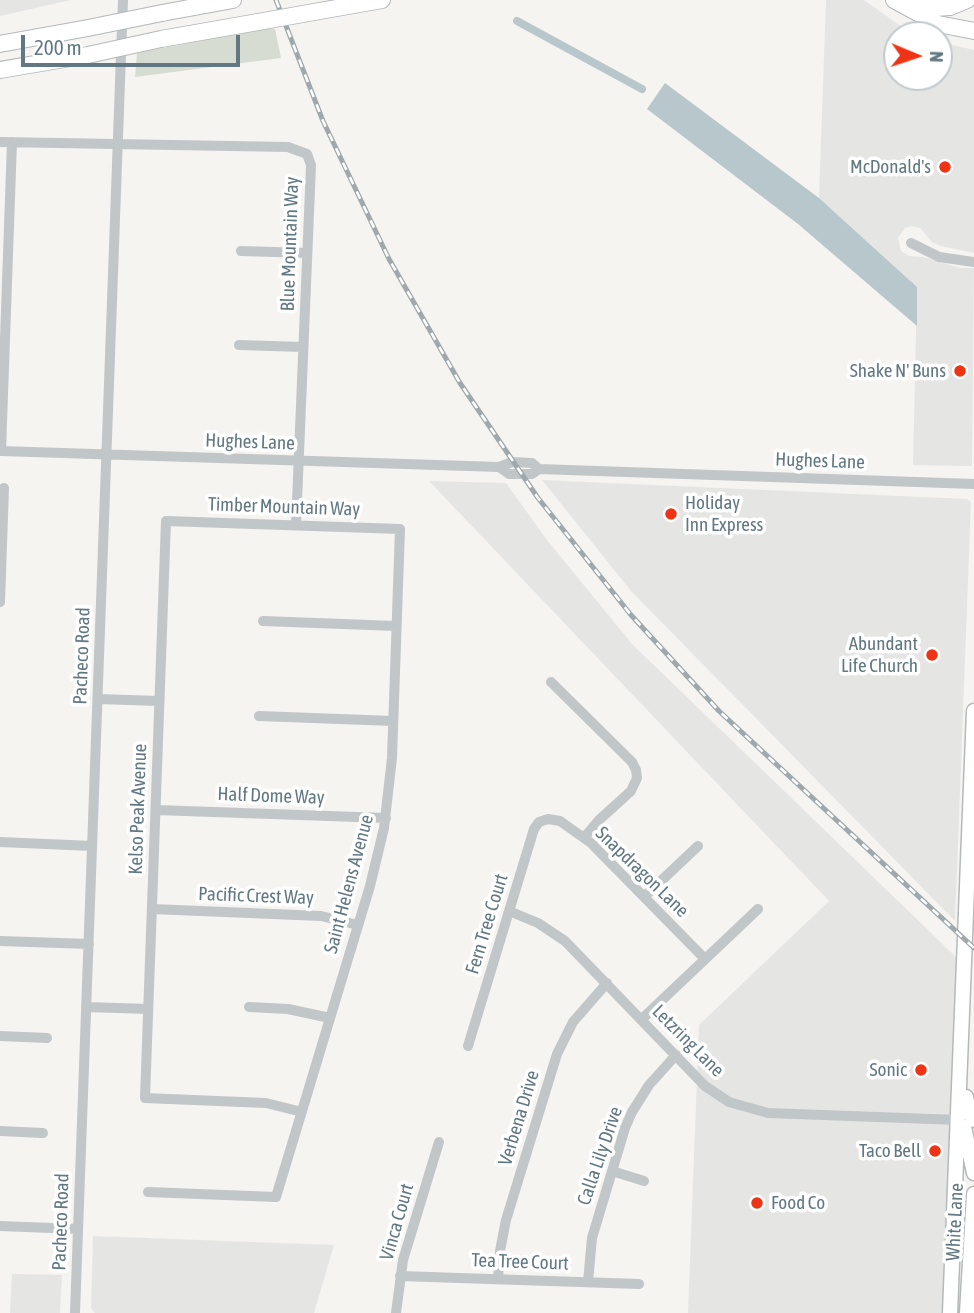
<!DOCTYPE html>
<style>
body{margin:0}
#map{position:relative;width:974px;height:1313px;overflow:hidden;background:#f5f4f0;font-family:"Asap Condensed",sans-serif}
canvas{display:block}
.north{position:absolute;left:883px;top:21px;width:70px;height:70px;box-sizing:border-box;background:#fff;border:2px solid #c0c9cd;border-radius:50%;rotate:92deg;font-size:19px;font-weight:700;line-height:28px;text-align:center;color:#617883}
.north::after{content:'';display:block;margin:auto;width:24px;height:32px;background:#ef3315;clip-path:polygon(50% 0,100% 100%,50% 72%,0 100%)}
.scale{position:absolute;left:21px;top:35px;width:219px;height:32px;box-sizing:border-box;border:4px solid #617883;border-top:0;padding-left:9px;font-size:21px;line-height:24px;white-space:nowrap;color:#617883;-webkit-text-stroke:5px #fff;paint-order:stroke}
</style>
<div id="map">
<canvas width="974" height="1313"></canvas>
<div class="north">N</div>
<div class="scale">200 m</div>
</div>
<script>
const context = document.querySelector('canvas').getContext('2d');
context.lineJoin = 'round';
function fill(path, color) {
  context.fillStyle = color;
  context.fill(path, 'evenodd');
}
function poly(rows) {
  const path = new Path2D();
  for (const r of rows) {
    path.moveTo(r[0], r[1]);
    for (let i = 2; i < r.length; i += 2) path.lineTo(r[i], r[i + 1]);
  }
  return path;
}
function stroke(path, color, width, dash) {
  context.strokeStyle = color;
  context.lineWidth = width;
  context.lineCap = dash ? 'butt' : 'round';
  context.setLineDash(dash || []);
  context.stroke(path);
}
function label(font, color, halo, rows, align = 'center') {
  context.font = font + ' "Asap Condensed",sans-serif';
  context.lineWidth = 7;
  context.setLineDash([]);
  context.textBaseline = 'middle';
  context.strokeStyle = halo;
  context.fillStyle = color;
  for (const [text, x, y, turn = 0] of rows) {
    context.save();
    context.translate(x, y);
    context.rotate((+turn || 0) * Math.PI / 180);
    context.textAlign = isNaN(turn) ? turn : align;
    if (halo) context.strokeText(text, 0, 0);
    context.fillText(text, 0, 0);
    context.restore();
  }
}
const built = poly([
 [0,0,71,0,0,16],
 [826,0,864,0,913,35,897,35,897,77,939,77,939,42,974,50,974,253,941,246,932,242,920,228,912,226,905,228,898,238,901,251,909,256,923,257,960,268,974,268,972,466,913,465,917,287,819,198],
 [542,480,967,499,971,502,955,921,631,591],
 [429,481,506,483,547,540,632,644,956,957,955,1034,942,1313,688,1313,699,1025,829,901],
 [93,1236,334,1245,314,1313,95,1313,91,1308],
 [12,1274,62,1275,60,1313,10,1313]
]);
const green = poly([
 [262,29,275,29,281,58,135,77,137,53]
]);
const water = poly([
 [665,83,819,198,917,287,917,326,798,224,647,109]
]);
const canal = poly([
 [517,21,642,89]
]);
const minor = poly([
 [0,142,288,147,307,154,311,165,296,525],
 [911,243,939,257,974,262],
 [241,251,307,253],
 [239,345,303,347],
 [0,451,499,467,512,462,532,463,539,469],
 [1,451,12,142],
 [499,467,509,474,532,474,539,469,974,484],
 [0,602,4,488],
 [263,621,396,626],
 [551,682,632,762,636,770,637,778,631,791,599,820,584,838],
 [98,699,159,701],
 [259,716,393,721],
 [156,810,386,818],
 [0,842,92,846],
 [645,896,698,846],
 [152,909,321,916,358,925],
 [509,911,538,923,565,941,705,1086,729,1102,768,1113,959,1120],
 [0,941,89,944],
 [86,1007,148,1009],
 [249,1007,288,1009,330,1018],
 [642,1019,758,909],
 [0,1036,47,1038],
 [468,1046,534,829,539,822,548,819,560,821,591,843,705,959],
 [0,1131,43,1133],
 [612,1171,644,1181],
 [148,1192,276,1197,370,886,384,828,392,758,400,529,166,521,145,1098,266,1103,302,1112],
 [0,1226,78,1229],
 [400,1276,639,1284],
 [498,1279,500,1251,506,1220,557,1054,573,1022,607,983],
 [588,1282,592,1238,625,1128,632,1112,649,1085,676,1055],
 [75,1313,123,0],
 [396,1313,403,1260,439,1142]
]);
const major = poly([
 [966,1097,970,1114,974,1120],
 [964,1127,974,1173],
 [950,1313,974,711],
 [967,1313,974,1194]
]);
const highway = poly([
 [894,0,938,24,974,31],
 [913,0,934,8,950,7,967,0],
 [314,12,382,0],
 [162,13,233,0],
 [161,39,258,22],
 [0,44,88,28],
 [0,70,88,55]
]);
const rail = poly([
 [276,0,323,121,389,259,460,383,538,498,631,615,719,711,974,948]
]);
const highwayBridge = poly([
 [258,22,314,12],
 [88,28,162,13],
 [88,55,161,39]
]);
const markers = [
 [945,167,7,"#ef3315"],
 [960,371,7,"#ef3315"],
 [671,514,7,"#ef3315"],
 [932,655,7,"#ef3315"],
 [921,1070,7,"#ef3315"],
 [935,1151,7,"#ef3315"],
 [757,1203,7,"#ef3315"]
];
const poiNames = [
 ["McDonald's",931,167],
 ["Shake N' Buns",946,371],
 ["Holiday",685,503,"left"],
 ["Inn Express",685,525,"left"],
 ["Abundant",918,644],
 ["Life Church",918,666],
 ["Sonic",907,1070],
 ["Taco Bell",921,1151],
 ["Food Co",771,1203,"left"]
];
const streetNames = [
 ["Blue Mountain Way",290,244,-88],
 ["Hughes Lane",250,442,2],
 ["Hughes Lane",820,461,2],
 ["Timber Mountain Way",284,507,2],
 ["Pacheco Road",82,656,-88],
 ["Half Dome Way",271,796,2],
 ["Kelso Peak Avenue",138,809,-88],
 ["Snapdragon Lane",642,872,44],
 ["Saint Helens Avenue",349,884,-75],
 ["Pacific Crest Way",256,896,2],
 ["Fern Tree Court",487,924,-73],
 ["Letzring Lane",688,1041,45],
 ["Verbena Drive",519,1118,-73],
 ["Calla Lily Drive",600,1156,-71],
 ["Pacheco Road",61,1222,-88],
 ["Vinca Court",397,1222,-74],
 ["White Lane",955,1222,-87],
 ["Tea Tree Court",520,1262,2]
];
fill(built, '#e5e6e4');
fill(green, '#d6dcd1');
fill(water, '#b8c7cb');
stroke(canal, '#b8c7cb', 8);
stroke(major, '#b4b9bc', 17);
stroke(highway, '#b3b8ba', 18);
stroke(minor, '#c1c6c8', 10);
stroke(major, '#fff', 14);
stroke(highway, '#fff', 16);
stroke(rail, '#9fa8ac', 5);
stroke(rail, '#fff', 2.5, [8]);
stroke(highwayBridge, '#b3b8ba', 18, []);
stroke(highwayBridge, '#fff', 16);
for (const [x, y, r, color] of markers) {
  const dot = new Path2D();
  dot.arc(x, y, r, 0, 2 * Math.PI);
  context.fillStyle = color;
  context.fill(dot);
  stroke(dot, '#fff', 2.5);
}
label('19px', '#617883', '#fff', poiNames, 'right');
label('19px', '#617883', '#fff', streetNames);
</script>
